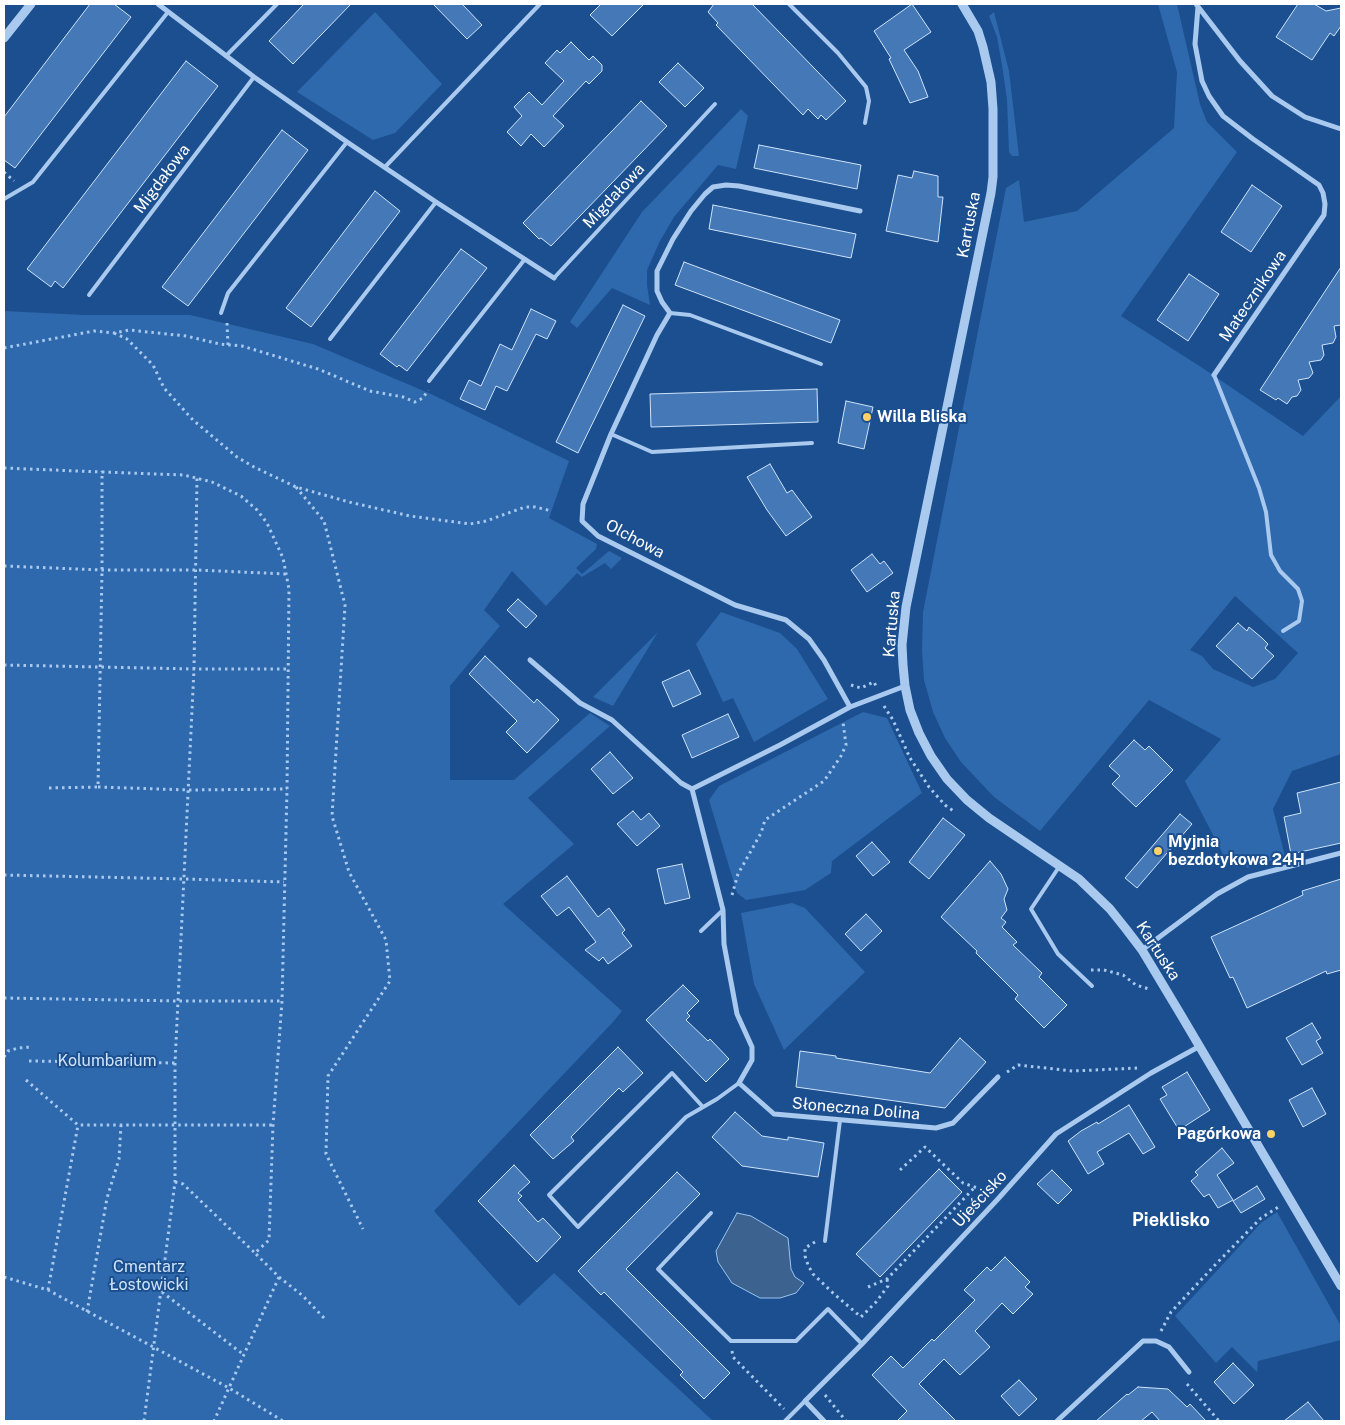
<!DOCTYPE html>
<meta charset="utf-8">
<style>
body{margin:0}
#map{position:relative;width:1345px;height:1425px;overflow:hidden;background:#1b4f8f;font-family:"Public Sans",sans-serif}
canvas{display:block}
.frame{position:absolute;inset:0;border:5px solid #fff;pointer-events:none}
</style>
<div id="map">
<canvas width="1345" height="1425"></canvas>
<div class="frame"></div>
</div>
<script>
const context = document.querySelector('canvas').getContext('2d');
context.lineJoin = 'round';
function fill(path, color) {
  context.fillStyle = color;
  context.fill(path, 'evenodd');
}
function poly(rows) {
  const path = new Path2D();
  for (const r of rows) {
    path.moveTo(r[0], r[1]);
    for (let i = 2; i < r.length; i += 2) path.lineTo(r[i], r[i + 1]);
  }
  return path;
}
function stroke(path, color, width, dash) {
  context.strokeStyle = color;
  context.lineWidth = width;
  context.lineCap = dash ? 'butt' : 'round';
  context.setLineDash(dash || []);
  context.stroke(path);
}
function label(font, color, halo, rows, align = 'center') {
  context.font = font + ' "Public Sans",sans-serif';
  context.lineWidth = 4;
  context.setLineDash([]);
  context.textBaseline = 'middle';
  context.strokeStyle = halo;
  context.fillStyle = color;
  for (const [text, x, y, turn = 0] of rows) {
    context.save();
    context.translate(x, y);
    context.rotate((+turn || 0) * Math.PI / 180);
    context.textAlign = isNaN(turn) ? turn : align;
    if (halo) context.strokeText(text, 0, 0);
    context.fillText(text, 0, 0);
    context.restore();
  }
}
const green = poly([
 [1158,4,1177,4,1200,104,1207,122,1237,152,1121,316,1201,367,1303,436,1341,396,1341,754,1292,771,1273,809,1285,856,1247,868,1242,855,1225,858,1185,781,1221,739,1149,700,1040,831,994,797,961,762,945,738,933,712,924,680,922,651,923,612,1006,188,1019,180,1024,222,1077,211,1174,128,1177,72],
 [1235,596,1298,653,1275,679,1253,687,1213,669,1202,656,1190,650],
 [375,12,442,84,395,133,373,140,297,92],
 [994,12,1009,71,1019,156,1012,156,1009,152,1007,100,1002,65,997,37,989,16],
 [741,109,748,116,736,169,718,165,674,217,660,241,647,270,647,285,650,305,612,288,577,328,570,322,642,212],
 [4,311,84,315,190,315,313,344,431,394,569,461,549,518,597,544,596,549,576,568,582,574,609,551,622,558,611,569,605,563,582,577,577,573,546,606,512,571,484,610,500,626,450,686,450,780,514,780,590,713,610,726,528,798,574,844,503,904,622,1011,613,1022,434,1211,519,1306,554,1273,713,1421,4,1421],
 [721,612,780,633,797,649,828,699,754,742,733,698,723,702,696,644],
 [658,632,613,706,593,697],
 [863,712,887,718,922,793,832,861,831,873,805,890,746,900,737,893,709,800,719,786],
 [792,903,805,908,865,972,784,1050,754,984,741,913],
 [1277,1212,1341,1326,1341,1340,1258,1361,1257,1372,1232,1347,1216,1363,1175,1316,1261,1223]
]);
const water = poly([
 [737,1213,751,1216,788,1238,791,1269,795,1277,804,1283,796,1293,780,1298,760,1298,732,1283,718,1262,716,1251,737,1213]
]);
const building = poly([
 [90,4,114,4,131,17,15,168,4,160,4,117,90,4],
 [304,4,351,4,293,64,269,41,304,4],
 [433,4,462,4,482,25,467,39,433,4],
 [601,4,644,4,612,36,590,15,601,4],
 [714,4,752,4,846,101,826,120,821,115,818,119,808,109,803,115,716,25,718,23,708,12,714,4],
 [912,4,931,32,904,50,918,71,928,97,910,103,889,59,891,58,874,31,912,4],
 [1298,4,1314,4,1326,11,1341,8,1341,26,1334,36,1330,33,1312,60,1276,37,1298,4],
 [571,42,589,60,593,56,602,65,602,71,589,84,586,81,553,116,564,126,544,147,531,134,521,146,507,132,522,116,514,107,529,92,542,105,564,81,545,63,557,50,560,53,571,42],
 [186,61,218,86,63,288,55,281,51,287,27,269,186,61],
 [678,63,704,88,685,107,659,82,678,63],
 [641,101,667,126,551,246,541,238,539,239,523,223,641,101],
 [282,130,308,150,188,306,162,287,282,130],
 [759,145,861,165,857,189,754,168,759,145],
 [914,171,938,176,938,197,943,197,938,242,886,231,898,175,912,178,914,171],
 [1252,185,1282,206,1251,252,1221,232,1252,185],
 [375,191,400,211,311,327,286,308,375,191],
 [713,205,856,234,851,258,709,229,713,205],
 [461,249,487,268,407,371,399,365,397,367,380,354,461,249],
 [684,262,840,320,831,343,675,285,684,262],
 [1341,267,1341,325,1334,326,1336,337,1333,343,1322,345,1324,355,1321,360,1309,362,1313,373,1309,378,1298,380,1301,390,1297,396,1292,397,1287,404,1278,398,1276,400,1260,390,1341,267],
 [1189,274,1219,294,1188,341,1157,320,1189,274],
 [623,305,645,316,578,453,556,442,623,305],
 [531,309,556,321,547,339,536,334,507,391,496,386,485,410,460,399,469,380,481,386,500,344,512,350,531,309],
 [817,389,818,422,651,427,650,394,817,389],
 [846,401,873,407,864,449,838,443,846,401],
 [770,464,787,493,792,490,812,517,786,536,767,510,747,477,770,464],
 [872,554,880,564,884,561,893,573,867,592,851,570,872,554],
 [518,599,537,616,526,628,507,610,518,599],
 [1238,623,1247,631,1249,627,1262,638,1268,644,1265,648,1274,656,1252,679,1216,646,1238,623],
 [485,656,534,703,537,699,559,720,527,753,506,732,517,721,469,674,485,656],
 [689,670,701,694,673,707,662,682,689,670],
 [728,714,739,737,692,758,682,735,728,714],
 [1134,740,1145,750,1149,746,1173,770,1136,807,1112,784,1120,776,1109,766,1134,740],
 [610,752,633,778,613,794,591,769,610,752],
 [1341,782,1341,843,1291,854,1284,817,1301,813,1297,793,1341,782],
 [633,811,641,820,649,813,660,826,637,846,617,824,633,811],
 [1180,814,1192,824,1137,888,1125,878,1180,814],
 [943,818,965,835,929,879,909,862,943,818],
 [872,842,890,862,873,876,856,856,872,842],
 [990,861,1001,874,1008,889,1004,899,1007,910,1001,918,1006,922,1002,927,1017,942,1013,945,1042,973,1039,977,1067,1005,1044,1028,1015,999,1018,995,976,953,977,951,941,917,990,861],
 [682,864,690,898,665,904,657,869,682,864],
 [567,876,598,917,609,908,625,930,622,933,632,946,608,964,603,957,599,961,585,950,596,942,569,907,557,916,541,896,567,876],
 [1341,879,1341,970,1327,974,1326,971,1247,1008,1233,977,1230,978,1211,937,1303,895,1302,891,1341,879],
 [866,914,882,931,861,951,845,934,866,914],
 [683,985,699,1001,687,1013,690,1016,686,1020,708,1041,710,1039,729,1059,706,1082,646,1020,683,985],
 [1312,1023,1321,1038,1316,1041,1323,1053,1302,1065,1286,1038,1312,1023],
 [960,1038,986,1062,945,1108,796,1087,800,1051,836,1056,836,1058,930,1073,960,1038],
 [618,1047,643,1073,623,1092,619,1088,608,1099,571,1137,574,1141,553,1159,530,1135,618,1047],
 [1187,1072,1210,1110,1179,1130,1160,1099,1167,1095,1162,1087,1187,1072],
 [1312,1088,1326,1114,1303,1127,1289,1100,1312,1088],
 [1129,1105,1155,1147,1143,1154,1129,1133,1097,1152,1104,1164,1088,1174,1068,1141,1081,1131,1097,1122,1098,1124,1129,1105],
 [735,1112,762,1136,788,1140,788,1137,824,1143,818,1177,742,1166,712,1137,735,1112],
 [1222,1148,1234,1163,1217,1175,1233,1200,1218,1208,1209,1194,1204,1197,1191,1181,1198,1175,1195,1172,1222,1148],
 [514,1165,530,1182,518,1193,522,1196,518,1200,538,1222,543,1218,561,1237,537,1262,478,1201,514,1165],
 [939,1169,962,1192,880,1277,856,1254,939,1169],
 [1052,1170,1072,1190,1058,1204,1037,1184,1052,1170],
 [677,1172,700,1194,626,1269,730,1373,704,1399,680,1375,683,1372,604,1292,601,1295,578,1271,677,1172],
 [1257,1186,1265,1199,1241,1213,1233,1201,1257,1186],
 [1005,1257,1030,1282,1025,1287,1033,1294,1013,1314,1002,1303,975,1331,990,1347,960,1375,944,1359,919,1384,956,1421,897,1421,907,1411,872,1375,891,1356,903,1368,932,1339,934,1341,975,1300,964,1290,987,1267,991,1271,1005,1257],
 [1233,1363,1254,1385,1234,1404,1214,1382,1233,1363],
 [1019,1380,1037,1399,1019,1416,1001,1396,1019,1380],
 [1138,1387,1168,1389,1187,1407,1190,1404,1206,1421,1160,1421,1152,1412,1141,1421,1096,1421,1127,1394,1128,1395,1138,1387],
 [1308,1402,1324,1421,1284,1421,1308,1402]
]);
const path = poly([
 [4,172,14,181],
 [227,323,228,345],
 [114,333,127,339,153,365,164,388,193,420,237,457,254,467,296,487,349,502,410,516,470,524,486,521,525,507,535,507,552,511],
 [4,348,94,331,114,333,129,330,186,336,220,344,242,346,318,369,370,391,403,397,415,402,423,398,428,390],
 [4,468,102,472],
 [296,487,324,521,345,605,332,816,349,872,386,940,390,981,328,1076,326,1154,363,1229],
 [4,566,102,570,197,570,286,574],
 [4,665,194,669,288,669],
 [851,685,861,688,874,682,876,686],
 [884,706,893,720,910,758,929,787,945,805,955,812],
 [98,787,189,790,287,789],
 [49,788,98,787,102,570,102,472,184,475,212,482,241,496,257,510,267,523,283,558,289,589,287,789,282,1001,273,1125,269,1240,255,1253,279,1277,214,1421],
 [4,875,185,879,284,882],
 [732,895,738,874,761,833,765,820,824,781,841,756,846,745,843,722],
 [1091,970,1104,970,1123,975,1136,985,1149,989],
 [4,998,178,1001,282,1001],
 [4,1057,8,1051,18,1048,31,1047],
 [29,1061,175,1063],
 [1007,1072,1018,1065,1073,1071,1138,1068],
 [26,1080,78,1125,273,1125],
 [900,1170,925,1147,963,1183,989,1192],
 [175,1182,183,1184,255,1253],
 [815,1242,805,1248,805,1256,808,1265,813,1274,833,1293,861,1317,876,1302,888,1286,887,1279],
 [4,1277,48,1290,229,1388,283,1421],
 [279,1277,303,1296,325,1319],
 [868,1287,887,1279,975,1187],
 [48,1290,78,1125],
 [162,1292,244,1355],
 [87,1312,107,1198,119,1159,121,1125],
 [1161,1331,1171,1312,1215,1265,1261,1218,1280,1206],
 [732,1351,733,1357,784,1409],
 [1187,1384,1219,1421],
 [825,1395,846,1421],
 [144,1421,175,1182,175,1063,194,669,197,478]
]);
const service = poly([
 [789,4,838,53,866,87,869,101,865,123],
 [226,56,277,4],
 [385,167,540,4],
 [4,199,33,182,168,12],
 [554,278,715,104],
 [89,295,254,77],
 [221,313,228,293,347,142],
 [670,313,690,315,821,364],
 [330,339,436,202],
 [1214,375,1259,488,1266,512,1271,555,1280,571,1298,589,1302,601,1299,621,1283,631],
 [429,381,525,259],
 [611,434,652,452,812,443],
 [1059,867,1031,909,1058,954,1092,986],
 [701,931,723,910],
 [703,1107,672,1073,549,1195,578,1227,686,1117,717,1099,739,1083],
 [711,1213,658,1269,731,1341,796,1341,828,1309,862,1344],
 [825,1241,840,1120],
 [785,1421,805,1401]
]);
const minor = poly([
 [158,4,254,77,347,142,436,202,554,278],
 [1196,4,1240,61,1272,96,1305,117,1341,129],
 [1198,7,1195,44,1202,81,1209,96,1223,116,1253,139,1319,185,1323,193,1325,204,1324,215,1214,375],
 [530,660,580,703,612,720,681,783,692,789],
 [905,686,850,707,780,745,692,789,723,910,724,944,737,1014,752,1047,752,1060,739,1083,774,1114,936,1128,953,1123,998,1077],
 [850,707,824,660,809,639,786,620,735,605,598,536,582,521,583,504,611,434,657,335,670,313,662,302,657,291,657,271,673,239,691,211,705,194,713,187,726,185,739,186,860,211],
 [1142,950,1217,894,1248,877,1341,853],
 [824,1421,805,1401,862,1344,997,1200,1056,1134,1151,1073,1200,1046],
 [1057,1421,1143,1341,1156,1341,1169,1347,1189,1372]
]);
const tertiary = poly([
 [962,4,978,31,983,47,991,82,993,109,993,177,991,193,906,607,902,645,903,665,905,686,910,710,919,733,931,756,947,779,967,800,989,818,1079,879,1110,909,1126,929,1142,950,1181,1015,1341,1286],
 [4,38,31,4]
]);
const markers = [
 [867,417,5,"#ffd166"],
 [1158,851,5,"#ffd166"],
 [1271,1134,5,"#ffd166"]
];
const streetNames = [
 ["Migdałowa",162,179,-53],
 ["Migdałowa",614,196,-47],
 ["Kartuska",969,225,-79],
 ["Matecznikowa",1253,296,-56],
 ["Olchowa",635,539,28],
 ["Kartuska",892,624,-85],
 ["Kartuska",1158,951,57],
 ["Słoneczna Dolina",856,1109,5],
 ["Ujeścisko",980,1199,-47]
];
const poiNames = [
 ["Willa Bliska",877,417],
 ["Myjnia",1168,842],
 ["bezdotykowa 24H",1168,860],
 ["Pagórkowa",1261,1134,"right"]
];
const parkNames = [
 ["Kolumbarium",107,1061],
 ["Cmentarz",149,1267],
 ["Łostowicki",149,1285]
];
const neighbourhoodNames = [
 ["Pieklisko",1171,1220]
];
fill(green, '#2e69ad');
fill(water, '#3c6290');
stroke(water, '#9cc4f0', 1);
fill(building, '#4478b7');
stroke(building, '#cfe3fa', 1);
stroke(path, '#a9c9ee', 3, [2.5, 4]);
stroke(service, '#a9c9ee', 4);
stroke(minor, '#a9c9ee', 5);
stroke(tertiary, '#a9c9ee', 9);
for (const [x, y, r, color] of markers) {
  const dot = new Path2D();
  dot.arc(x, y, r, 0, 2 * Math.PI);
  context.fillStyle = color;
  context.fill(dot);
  stroke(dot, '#1b4f8f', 2);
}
label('16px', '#fff', '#1b4f8f', streetNames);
label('bold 16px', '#fff', '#1b4f8f', poiNames, 'left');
label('16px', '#cfe3fa', '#1b4f8f', parkNames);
label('bold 18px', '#fff', '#1b4f8f', neighbourhoodNames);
</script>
